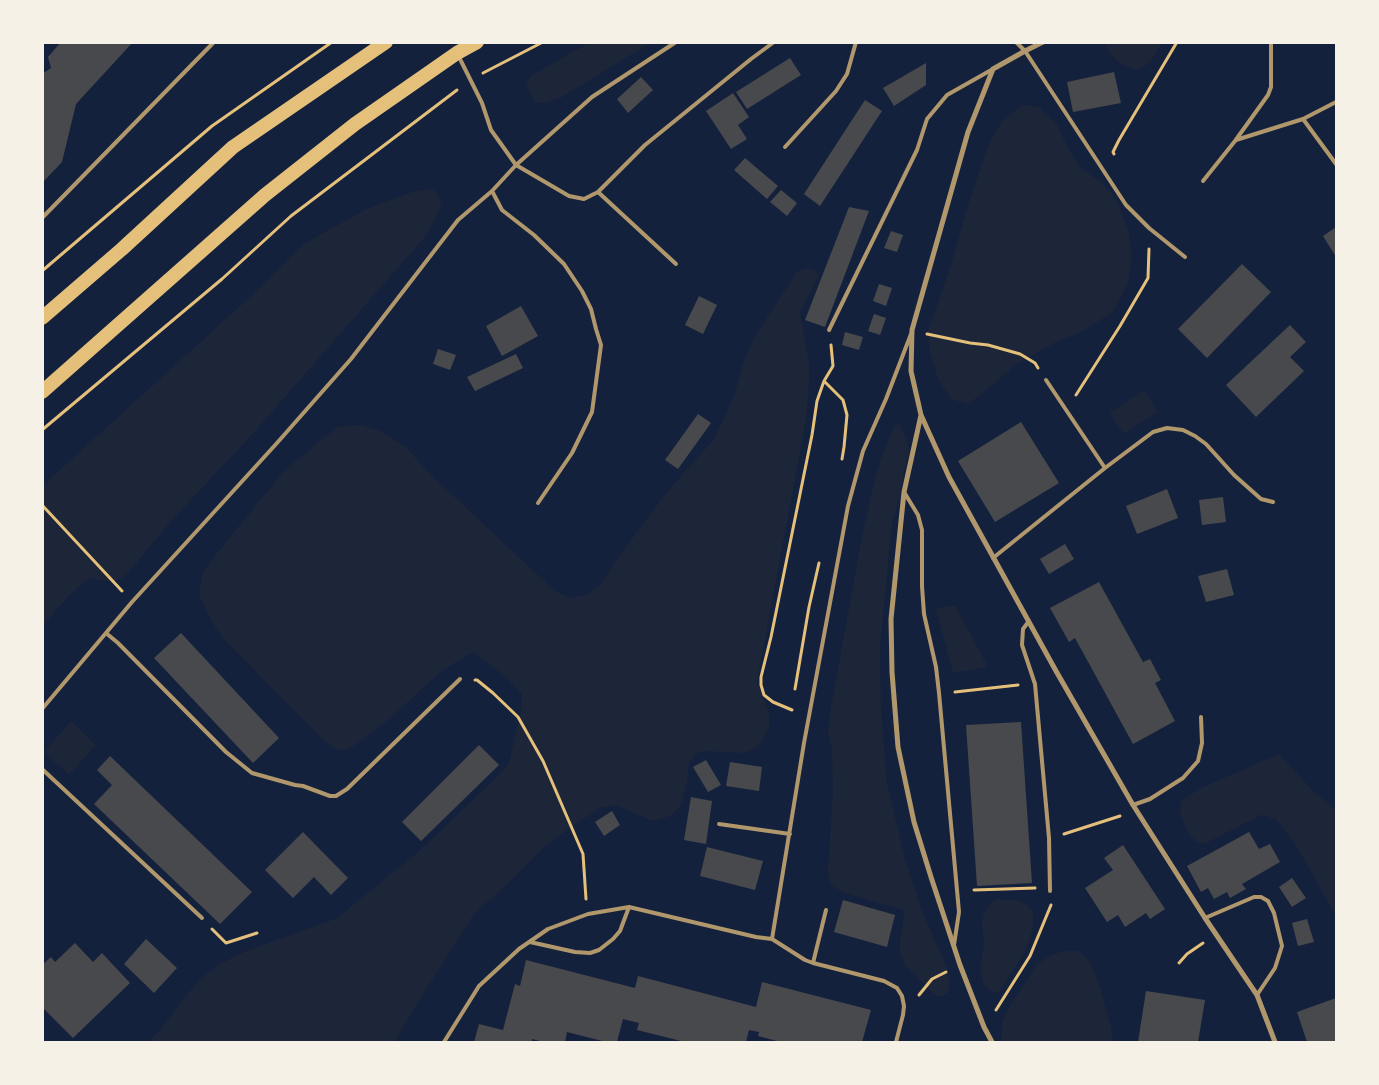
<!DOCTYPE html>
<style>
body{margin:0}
#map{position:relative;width:1379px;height:1085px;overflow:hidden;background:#14213d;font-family:Mulish,sans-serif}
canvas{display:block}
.frame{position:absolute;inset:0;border:44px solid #f6f1e7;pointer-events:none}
</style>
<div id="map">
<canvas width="1379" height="1085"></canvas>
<div class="frame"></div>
</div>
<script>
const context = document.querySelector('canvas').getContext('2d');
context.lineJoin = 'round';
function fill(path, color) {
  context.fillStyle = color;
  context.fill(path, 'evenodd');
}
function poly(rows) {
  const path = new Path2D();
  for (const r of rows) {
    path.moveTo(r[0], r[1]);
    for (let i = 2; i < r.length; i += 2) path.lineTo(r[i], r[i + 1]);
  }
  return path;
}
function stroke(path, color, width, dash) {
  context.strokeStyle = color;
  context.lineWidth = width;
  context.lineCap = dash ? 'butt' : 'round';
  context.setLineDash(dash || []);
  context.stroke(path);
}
const green = poly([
 [589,43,650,43,562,97,544,103,535,102,526,85,530,76],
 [1105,43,1105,42,1162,43,1151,61,1141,69,1134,69,1121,64,1109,53],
 [1022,105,1038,107,1056,123,1069,150,1081,168,1098,180,1111,193,1120,208,1129,233,1132,257,1128,283,1113,312,1081,332,1054,343,1015,365,988,389,968,404,951,399,938,379,930,352,928,331,951,265,969,202,990,141,1003,120],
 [432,189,438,195,442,204,433,223,423,239,250,437,171,521,133,567,120,579,113,582,89,578,72,593,54,612,47,622,43,626,42,486,251,296,305,243,367,209,412,192],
 [808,268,817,271,818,277,800,312,809,363,809,382,806,419,757,682,769,713,769,728,758,746,745,753,704,751,695,754,689,763,687,782,682,801,678,809,670,816,653,821,615,805,599,808,546,845,500,891,474,914,420,999,398,1036,396,1042,148,1042,161,1029,198,981,220,964,244,952,337,918,418,852,499,775,509,763,521,711,522,694,508,679,473,652,440,672,394,715,351,748,343,750,334,748,319,736,222,637,211,620,199,595,202,575,213,558,284,471,337,427,359,425,381,431,406,447,426,470,555,591,571,598,587,595,599,586,627,545,667,492,714,439,734,397,743,364,754,338,793,278,798,271],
 [1144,390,1158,411,1124,434,1110,413],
 [895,424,900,425,908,444,909,453,904,471,899,498,892,523,880,648,881,710,887,783,905,859,923,914,946,965,950,982,948,992,943,996,935,995,927,988,917,976,906,967,903,961,899,948,904,915,903,910,842,892,830,883,828,872,833,791,832,749,828,733,831,707,861,542,872,491,880,462],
 [955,605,988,667,953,673,936,609],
 [71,721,96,745,69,775,44,752],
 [1279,754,1313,791,1336,810,1336,916,1297,847,1276,819,1261,815,1206,843,1197,843,1188,833,1180,813,1181,801,1201,788],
 [997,899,1017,900,1027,905,1033,912,1034,921,1029,942,1024,954,999,992,995,993,988,989,983,983,980,969,984,945,982,924,984,913,990,904],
 [1077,950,1084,955,1091,963,1097,978,1111,1027,1113,1042,1001,1042,1003,1020,1011,1004,1037,965,1046,957,1063,951]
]);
const building = poly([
 [61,42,133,42,76,104,62,162,42,183,42,74,51,68,48,57],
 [790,58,801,75,747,109,736,92],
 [926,63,926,85,894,106,883,88],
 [1114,72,1121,103,1073,112,1067,82],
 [641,77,653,90,628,113,617,99],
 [733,93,749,117,738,125,747,139,731,149,706,111],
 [865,100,882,111,820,206,804,194],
 [745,158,778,186,767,199,734,170],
 [781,190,797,203,787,216,770,202],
 [849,207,869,211,825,327,805,320],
 [1336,227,1336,257,1323,236],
 [891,231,903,235,897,252,884,248],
 [1242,264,1271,292,1207,358,1178,329],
 [879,284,892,288,886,306,873,301],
 [699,296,717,305,703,334,685,325],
 [521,306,538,336,502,356,486,326],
 [874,314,886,318,880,335,868,331],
 [1290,325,1306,342,1290,357,1304,371,1256,417,1226,385],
 [845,332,863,337,859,350,842,345],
 [438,349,456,355,450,370,433,364],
 [516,354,523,368,475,391,467,377],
 [698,414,711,423,678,469,665,460],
 [1021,422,1059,483,995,522,958,461],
 [1167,489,1178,518,1137,534,1126,506],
 [1223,497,1226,522,1202,525,1199,500],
 [1065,544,1074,559,1049,574,1040,559],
 [1227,569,1234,595,1206,602,1198,576],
 [1099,582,1143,662,1150,659,1161,680,1155,683,1175,721,1133,744,1075,638,1069,642,1050,608],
 [181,633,279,738,253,763,154,658],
 [1021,722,1032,883,977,886,966,725],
 [479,745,499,765,421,841,402,822],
 [110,756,252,892,220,924,94,804,112,785,97,770],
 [706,760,721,785,708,792,693,767],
 [730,762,762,767,759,791,726,786],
 [691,797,712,801,706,844,684,840],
 [612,811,620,825,604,836,595,822],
 [303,832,348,878,331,895,314,877,293,898,265,870],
 [1249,832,1259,849,1270,844,1280,862,1242,884,1246,889,1230,898,1227,892,1214,899,1208,888,1201,892,1187,866],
 [1123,845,1165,909,1150,919,1146,913,1125,927,1118,915,1107,922,1085,888,1113,870,1104,858],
 [707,847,763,861,755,890,700,876],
 [1292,878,1306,898,1292,907,1279,887],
 [843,900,895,915,887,947,834,932],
 [1307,919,1314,942,1298,946,1292,923],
 [146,939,177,968,154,993,124,964],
 [75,943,93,962,102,953,130,983,73,1038,42,1007,42,965,51,957,55,962],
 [526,960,635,988,638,976,756,1007,762,982,871,1010,862,1042,781,1042,758,1036,759,1032,749,1030,746,1042,685,1042,637,1030,639,1023,623,1019,617,1042,606,1042,567,1032,565,1042,544,1042,532,1039,532,1042,474,1042,479,1024,503,1030,515,984,520,986],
 [1146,991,1205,1000,1198,1042,1138,1042],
 [1336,998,1336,1042,1307,1042,1297,1012]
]);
const path = poly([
 [483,73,543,42],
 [1114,154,1113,152,1119,140,1177,42],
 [42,271,212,126,332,42],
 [927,334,970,343,988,345,1020,354,1035,363,1038,368],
 [824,381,843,400,847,415,844,447,842,459],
 [1076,395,1120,326,1148,278,1149,249],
 [42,430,222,279,291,216,457,90],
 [42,505,122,591],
 [475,680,477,680,493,693,518,717,543,761,583,854,586,899],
 [795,689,809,607,819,563],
 [955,692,1018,685],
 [792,710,773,702,764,695,761,685,761,677,771,637,812,435,817,401,824,381,833,366,831,345],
 [1064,834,1120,816],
 [974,890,1035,888],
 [212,929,226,943,257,933],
 [1179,963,1187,954,1203,943],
 [919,995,932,979,946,972],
 [996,1010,1030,956,1051,905]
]);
const service = poly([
 [676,42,592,97,516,165,569,196,584,199,598,192,645,145,751,59,774,42],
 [878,42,894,42],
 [1016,42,1025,51,1126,205,1149,228,1185,257],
 [1303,119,1336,164],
 [1236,140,1303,119,1336,102],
 [785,147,836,91,847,74,856,42],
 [1203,181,1235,141,1268,95,1271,87,1271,42],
 [492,191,502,210,534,235,564,264,582,291,591,309,596,329,601,345,592,412,572,453,538,503],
 [598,192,676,264],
 [42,218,214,42],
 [829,330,917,150,927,119,947,95,993,69],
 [1105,468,1153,432,1167,428,1183,430,1195,436,1206,444,1234,475,1261,499,1273,502],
 [904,492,918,515,922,530,922,586,924,614,936,667,939,693,959,912,954,945],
 [993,558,1105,468,1046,380],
 [1029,621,1023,629,1022,645,1035,684,1049,838,1050,891],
 [106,633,118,643,226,752,252,773,295,785,303,786,330,796,336,796,347,789,460,679],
 [42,709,132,602,277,443,351,359,458,220,492,191,516,165,491,130,482,103,458,55],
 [42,769,202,918],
 [1133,805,1150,799,1183,778,1198,761,1202,743,1201,717],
 [719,824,790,834],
 [1205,918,1254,897,1261,897,1268,901,1274,913,1282,946,1275,968,1257,995],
 [772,939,805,960,813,963,884,981,897,988,902,996,904,1006,903,1015,896,1042],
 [530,942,575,952,590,953,599,950,613,939,620,931,629,907],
 [813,963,826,910],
 [444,1042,479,986,519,949,548,929,588,914,629,907,756,937,772,939,804,743,848,506,863,451,886,399,911,334]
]);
const minor = poly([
 [1043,42,1025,51,993,69,968,132,912,330,911,371,921,415,949,477,1056,671,1133,805,1205,918,1257,995,1275,1042],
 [921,415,904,492,891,619,892,672,898,747,914,822,931,877,960,965,984,1027,992,1042]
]);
const trunk = poly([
 [42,318,122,249,233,147,386,42],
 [42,392,265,195,355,124,457,53,477,42]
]);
fill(green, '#1d2539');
fill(building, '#48494c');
stroke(path, '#e5c07b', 3);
stroke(service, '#b1986c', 4);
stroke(minor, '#b1986c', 5);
stroke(trunk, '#e5c07b', 14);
</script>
